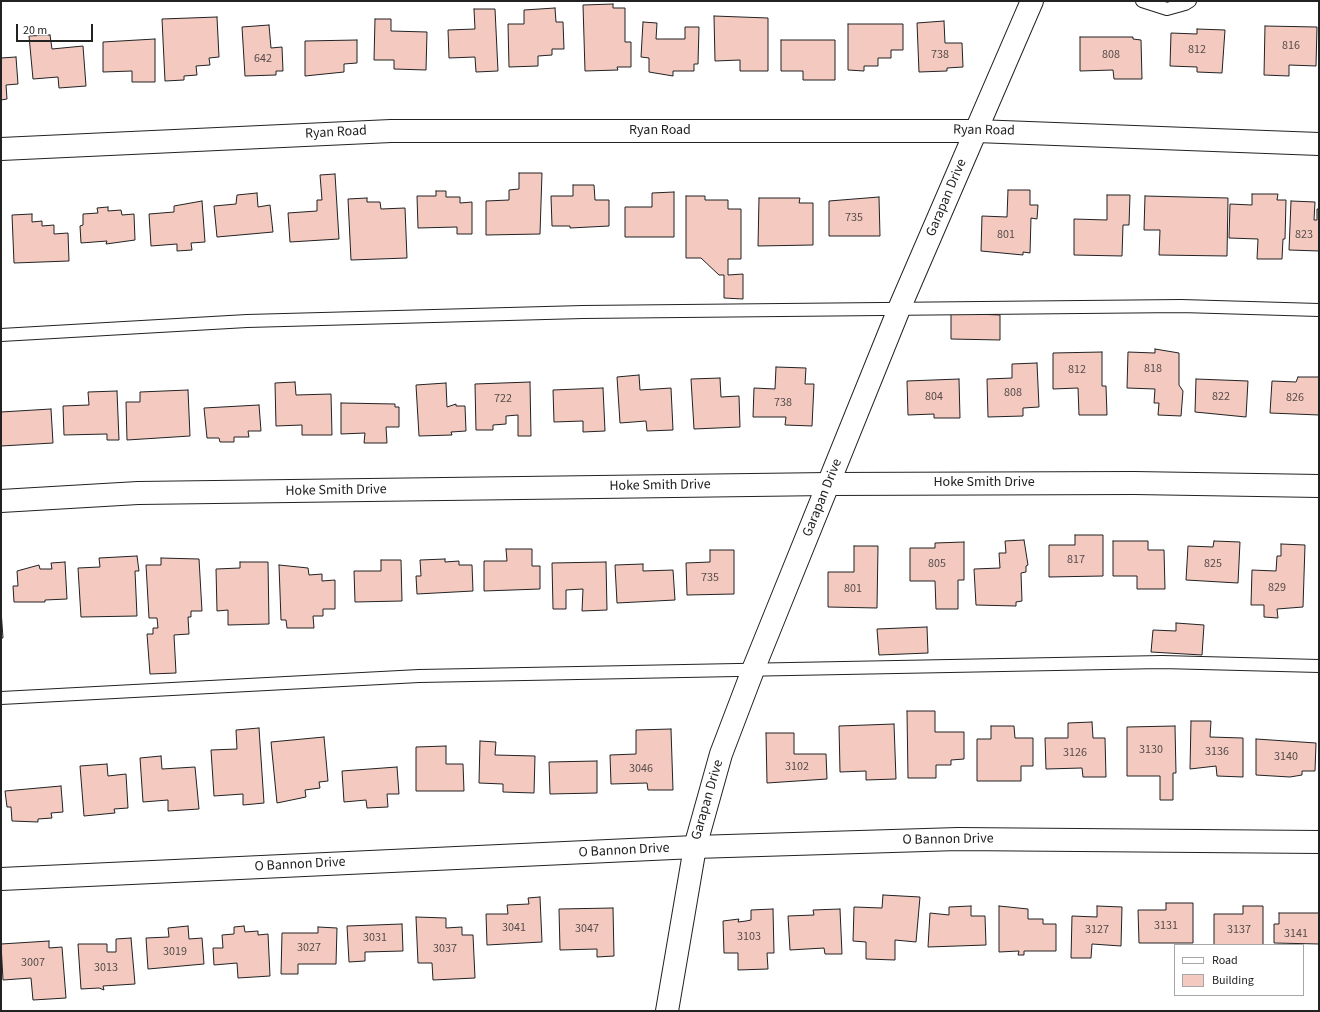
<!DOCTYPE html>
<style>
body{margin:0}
#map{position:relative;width:1320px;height:1012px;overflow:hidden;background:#fff;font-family:"Source Sans 3",sans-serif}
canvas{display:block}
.frame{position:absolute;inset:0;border:2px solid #222;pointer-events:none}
.legend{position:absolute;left:1174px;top:944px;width:130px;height:52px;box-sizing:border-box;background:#fff;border:1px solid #a7a7a7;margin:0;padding:5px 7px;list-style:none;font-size:12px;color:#222}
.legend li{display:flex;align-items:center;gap:8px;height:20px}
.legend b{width:20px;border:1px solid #a7a7a7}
.scale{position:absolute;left:16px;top:24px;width:77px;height:18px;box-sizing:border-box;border:2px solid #222;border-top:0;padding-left:5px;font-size:12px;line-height:14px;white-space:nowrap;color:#222;-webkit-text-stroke:3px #fff;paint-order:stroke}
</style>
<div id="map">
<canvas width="1320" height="1012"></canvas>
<div class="frame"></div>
<ul class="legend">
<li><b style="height:5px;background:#fff"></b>Road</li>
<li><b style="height:11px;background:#f3c9c0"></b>Building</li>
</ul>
<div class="scale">20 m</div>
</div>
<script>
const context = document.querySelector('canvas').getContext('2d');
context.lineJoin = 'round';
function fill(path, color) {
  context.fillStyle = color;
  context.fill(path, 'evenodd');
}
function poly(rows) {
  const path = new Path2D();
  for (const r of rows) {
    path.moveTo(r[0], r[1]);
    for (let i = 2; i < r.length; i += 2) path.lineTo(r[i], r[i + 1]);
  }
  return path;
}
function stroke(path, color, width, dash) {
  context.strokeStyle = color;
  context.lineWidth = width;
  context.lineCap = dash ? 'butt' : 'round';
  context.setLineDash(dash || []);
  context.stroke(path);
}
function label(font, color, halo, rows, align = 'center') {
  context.font = font + ' "Source Sans 3",sans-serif';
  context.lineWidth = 3;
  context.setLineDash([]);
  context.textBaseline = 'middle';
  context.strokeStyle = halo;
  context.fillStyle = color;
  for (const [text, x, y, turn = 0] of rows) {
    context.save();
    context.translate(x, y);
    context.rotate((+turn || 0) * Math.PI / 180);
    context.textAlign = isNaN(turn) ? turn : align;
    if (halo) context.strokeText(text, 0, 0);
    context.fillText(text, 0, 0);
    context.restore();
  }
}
const building = poly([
 [613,4,613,8,625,8,625,42,631,42,631,67,617,67,618,70,585,71,583,5,613,4],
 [555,8,556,22,563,22,564,49,552,49,552,55,538,56,538,66,509,67,508,24,524,24,524,10,555,8],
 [474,9,495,9,498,71,476,72,475,57,449,58,448,30,475,29,474,9],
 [714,16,768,18,768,71,740,71,740,60,715,61,714,16],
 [217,17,219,57,209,58,210,65,196,66,197,75,184,76,184,80,165,81,162,19,217,17],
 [375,19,391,19,391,31,427,32,426,70,394,69,394,60,374,60,375,19],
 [944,21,945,43,962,43,963,67,947,68,947,71,919,72,917,23,944,21],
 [643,22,657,23,656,39,685,39,685,27,699,27,698,64,694,64,694,71,673,71,673,76,649,72,649,58,641,57,643,22],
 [848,24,903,24,903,50,891,50,891,58,878,58,878,66,864,66,864,71,848,70,848,24],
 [269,25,271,48,282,47,283,71,276,71,276,75,245,76,242,27,269,25],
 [1265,26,1317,27,1316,66,1289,65,1289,76,1264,75,1265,26],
 [1197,29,1225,30,1222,73,1197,72,1197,67,1170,66,1171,33,1197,34,1197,29],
 [50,35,52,49,83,46,86,86,59,88,58,77,33,79,29,36,50,35],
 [1080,37,1133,37,1133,39,1141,40,1142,79,1114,79,1113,70,1080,71,1080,37],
 [155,39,155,82,132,82,132,71,103,72,103,42,155,39],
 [357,40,357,63,344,64,344,72,305,76,305,41,357,40],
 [781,40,835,40,835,80,803,80,803,71,781,71,781,40],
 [16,57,18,84,6,85,7,99,1,100,1,58,16,57],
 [519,173,542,173,540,234,486,235,486,201,509,200,509,190,519,189,519,173],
 [335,174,339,239,290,242,288,213,317,211,317,200,322,200,320,175,335,174],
 [573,185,594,185,595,200,609,200,609,226,570,228,570,226,552,226,551,196,573,196,573,185],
 [1008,190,1030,190,1030,205,1038,205,1037,219,1031,218,1030,253,1023,252,1023,255,981,251,982,216,1007,217,1008,190],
 [436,191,446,191,446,197,460,197,460,203,472,202,472,234,457,234,457,227,418,228,417,196,436,196,436,191],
 [674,192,674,237,625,237,625,207,652,207,652,193,674,192],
 [257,193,258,207,270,205,273,232,217,237,214,206,236,204,237,195,257,193],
 [1252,194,1278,194,1277,200,1286,200,1285,239,1283,239,1282,259,1257,259,1258,239,1229,238,1230,204,1252,205,1252,194],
 [1107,195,1130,195,1129,225,1123,225,1122,256,1074,255,1074,219,1107,220,1107,195],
 [686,196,705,196,705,200,728,200,728,209,741,209,741,259,728,259,728,275,743,274,743,299,724,298,724,275,719,275,701,258,686,258,686,196],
 [1145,196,1228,198,1227,256,1159,255,1160,230,1144,230,1145,196],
 [879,197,880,236,829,236,829,201,879,197],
 [367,198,367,202,380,202,381,209,405,208,407,258,351,260,348,199,367,198],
 [759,198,800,198,799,203,813,203,813,245,758,246,759,198],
 [202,201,205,242,191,243,192,250,177,251,177,244,151,246,149,214,174,212,174,206,202,201],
 [1291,201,1315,202,1314,220,1317,220,1317,209,1319,209,1319,251,1289,250,1291,201],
 [108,207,108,211,121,210,122,215,134,214,135,240,106,244,107,241,81,243,80,226,83,225,83,214,98,213,97,208,108,207],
 [32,214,32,222,42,221,42,226,54,225,54,234,68,233,69,261,14,263,12,215,32,214],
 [951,313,1000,315,1000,340,951,339,951,313],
 [1155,349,1179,353,1179,385,1183,391,1181,416,1158,415,1159,403,1154,403,1155,389,1127,388,1128,352,1155,353,1155,349],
 [1102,352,1102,386,1106,386,1107,415,1079,415,1078,388,1053,389,1053,353,1102,352],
 [1037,363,1039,407,1023,408,1023,416,988,417,987,379,1012,378,1012,364,1037,363],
 [776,367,806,368,805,384,814,384,812,426,785,425,786,417,753,417,754,388,775,389,776,367],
 [639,375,640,390,671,388,673,430,647,431,646,421,620,423,617,377,639,375],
 [1298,377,1319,377,1319,415,1270,413,1272,381,1296,382,1298,377],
 [720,378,721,397,739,396,740,427,694,429,691,379,720,378],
 [959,379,960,418,934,418,934,414,908,415,907,381,959,379],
 [1196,379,1248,381,1246,417,1195,412,1196,379],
 [295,382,296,395,331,394,332,435,302,435,302,425,276,426,275,383,295,382],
 [530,382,531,436,518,436,518,415,506,416,506,424,493,425,493,430,476,430,475,384,530,382],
 [446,383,447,407,456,404,456,406,465,406,466,431,451,432,452,435,419,436,416,385,446,383],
 [603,388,605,431,583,432,583,421,554,422,553,390,603,388],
 [188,390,190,436,127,440,126,402,140,402,140,392,188,390],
 [117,391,119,440,107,440,107,434,64,435,63,406,89,405,88,392,117,391],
 [341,403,395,404,395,407,399,407,399,427,386,427,387,443,364,443,365,433,341,434,341,403],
 [259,405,261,431,248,431,249,437,234,437,234,442,220,442,219,438,207,438,204,408,259,405],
 [51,409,53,443,1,446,1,412,51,409],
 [1075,535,1103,535,1103,576,1049,577,1049,545,1075,545,1075,535],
 [1024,540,1028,565,1026,566,1026,572,1021,573,1022,601,1016,602,1016,606,976,605,974,569,1000,568,999,553,1006,553,1005,541,1024,540],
 [1113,541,1148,541,1148,550,1164,550,1165,589,1137,589,1137,576,1113,576,1113,541],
 [1214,541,1240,542,1238,583,1186,580,1188,546,1213,547,1214,541],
 [964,542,964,580,958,580,958,609,936,609,935,581,910,581,910,548,935,548,935,543,964,542],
 [1281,544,1305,545,1303,607,1277,609,1278,618,1264,617,1264,605,1251,605,1252,570,1276,571,1277,556,1281,556,1281,544],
 [854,546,878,546,877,608,828,607,828,572,854,572,854,546],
 [506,549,532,549,532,566,540,566,540,589,484,591,484,561,507,561,506,549],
 [710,550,734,550,734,594,687,595,686,563,710,562,710,550],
 [137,556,139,571,135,571,137,616,81,617,78,568,100,567,99,558,137,556],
 [161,558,199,559,202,611,191,611,191,617,188,617,189,634,174,635,176,673,150,674,147,634,153,634,153,628,158,628,157,618,149,618,146,565,161,565,161,558],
 [445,559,445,562,459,561,459,565,472,565,473,591,417,594,416,576,421,576,420,560,445,559],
 [381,560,401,560,402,601,355,602,354,571,381,571,381,560],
 [65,562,67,599,45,600,45,602,14,602,13,586,18,586,17,571,39,565,40,569,52,569,51,563,65,562],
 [240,562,268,562,269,624,228,625,228,610,217,611,216,569,240,568,240,562],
 [606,562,607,610,582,611,583,589,566,590,566,609,553,609,552,563,606,562],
 [643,564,643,571,673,570,675,600,617,603,615,565,643,564],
 [279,565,308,568,309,575,322,574,322,581,335,580,335,609,323,609,323,616,313,616,314,628,287,628,286,620,281,620,279,565],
 [1,610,3,638,1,638,1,610],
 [1176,623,1204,625,1202,655,1151,652,1153,630,1176,631,1176,623],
 [927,627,928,653,879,655,877,629,927,627],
 [907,711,935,711,935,732,964,732,964,759,951,760,951,765,936,765,936,778,908,778,907,711],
 [1191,721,1211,721,1210,737,1243,738,1243,777,1217,776,1216,766,1190,769,1191,721],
 [1092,722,1093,738,1105,738,1106,777,1083,777,1082,768,1046,769,1045,738,1068,738,1068,723,1092,722],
 [894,724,896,779,866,780,866,771,840,772,839,726,894,724],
 [991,726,1014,726,1015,738,1033,738,1033,766,1021,766,1021,781,977,781,977,739,991,739,991,726],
 [1175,726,1176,773,1173,773,1173,800,1160,800,1160,776,1127,776,1127,727,1175,726],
 [259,728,264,803,243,805,243,794,214,796,211,750,237,749,236,730,259,728],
 [671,729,673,790,648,790,647,783,611,784,610,755,636,754,636,730,671,729],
 [766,733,794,733,794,754,826,754,827,779,767,783,766,733],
 [324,737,328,781,319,782,320,788,305,790,306,797,277,803,271,742,324,737],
 [1256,739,1316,743,1315,771,1302,771,1302,775,1290,777,1256,775,1256,739],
 [480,741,496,742,495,755,535,756,534,793,503,792,503,784,479,783,480,741],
 [446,746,446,764,463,764,464,791,416,791,416,747,446,746],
 [161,756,162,769,195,767,199,809,168,811,168,800,143,802,140,758,161,756],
 [597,761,597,793,550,794,549,762,597,761],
 [107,764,108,776,126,774,128,808,114,809,115,813,84,816,80,766,107,764],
 [397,767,399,794,387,794,388,807,367,808,366,800,344,802,342,771,397,767],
 [61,786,63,812,51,813,52,818,38,819,38,822,12,821,11,807,7,807,5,791,61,786],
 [883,895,920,897,916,942,895,940,895,960,866,959,866,942,853,941,854,907,882,908,883,895],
 [540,897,542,942,487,945,486,914,508,914,507,905,529,904,528,898,540,897],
 [1166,903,1193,903,1193,943,1139,943,1138,910,1166,910,1166,903],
 [971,906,971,916,985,916,986,945,928,947,930,913,949,915,949,907,971,906],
 [999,906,1028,909,1028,919,1043,919,1043,924,1056,924,1056,951,1024,951,1024,955,1018,955,1019,951,999,952,999,906],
 [1097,906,1122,907,1121,946,1092,944,1091,958,1071,958,1072,916,1097,917,1097,906],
 [1243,906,1263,906,1263,945,1214,945,1214,914,1243,914,1243,906],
 [613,908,614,956,597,957,597,949,560,950,559,909,613,908],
 [773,909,774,953,767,953,768,969,738,970,738,953,724,953,723,921,739,919,738,922,746,921,751,920,751,910,773,909],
 [840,909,842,954,825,954,824,948,790,950,788,916,814,915,813,910,840,909],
 [1279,913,1319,913,1319,944,1274,943,1274,924,1279,924,1279,913],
 [416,917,446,918,446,928,462,927,462,935,473,935,475,978,433,980,432,963,418,963,416,917],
 [402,924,403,951,365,952,365,961,349,962,347,926,402,924],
 [188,926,189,939,202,938,204,964,148,969,146,938,169,937,168,928,188,926],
 [244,926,245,932,258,931,258,935,268,934,270,976,238,978,237,963,214,965,213,948,223,948,222,935,234,934,234,927,244,926],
 [318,927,337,928,336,964,298,964,298,974,281,974,282,933,318,933,318,927],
 [131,938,135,984,103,986,104,990,99,988,81,989,78,944,107,944,107,952,116,952,116,939,131,938],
 [49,941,49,948,62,947,66,998,33,1000,31,978,3,980,1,944,49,941]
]);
const service = poly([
 [1142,1,1167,9,1185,4,1190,1],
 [1,335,247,321,583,312,1181,306,1319,310],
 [1,698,419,676,1162,662,1319,666]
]);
const minor = poly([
 [1,149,391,131,976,131,1319,144],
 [1,501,138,493,828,484,1134,483,1319,486],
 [1,879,695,847,958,839,1319,842]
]);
const tertiary = poly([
 [667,1011,695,847,721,754,753,670,899,309,1032,1]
]);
const numberNames = [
 ["816",1291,46],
 ["812",1197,50],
 ["738",940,55],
 ["808",1111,55],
 ["642",263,59],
 ["735",854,218],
 ["801",1006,235],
 ["823",1304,235],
 ["818",1153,369],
 ["812",1077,370],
 ["808",1013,393],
 ["804",934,397],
 ["822",1221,397],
 ["826",1295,398],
 ["722",503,399],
 ["738",783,403],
 ["817",1076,560],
 ["805",937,564],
 ["825",1213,564],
 ["735",710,578],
 ["829",1277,588],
 ["801",853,589],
 ["3130",1151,750],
 ["3136",1217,752],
 ["3126",1075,753],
 ["3140",1286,757],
 ["3102",797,767],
 ["3046",641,769],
 ["3131",1166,926],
 ["3041",514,928],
 ["3047",587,929],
 ["3127",1097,930],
 ["3137",1239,930],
 ["3141",1296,934],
 ["3103",749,937],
 ["3031",375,938],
 ["3027",309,948],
 ["3037",445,949],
 ["3019",175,952],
 ["3007",33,963],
 ["3013",106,968]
];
const streetNames = [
 ["Ryan Road",660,131],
 ["Ryan Road",984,131,1],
 ["Ryan Road",336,133,-3],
 ["Garapan Drive",947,198,-67],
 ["Hoke Smith Drive",984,483],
 ["Hoke Smith Drive",660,486,-1],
 ["Hoke Smith Drive",336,491,-1],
 ["Garapan Drive",823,498,-68],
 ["Garapan Drive",708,800,-74],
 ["O Bannon Drive",948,840,-1],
 ["O Bannon Drive",624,851,-3],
 ["O Bannon Drive",300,865,-3]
];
fill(building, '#f3c9c0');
stroke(building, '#222', 1);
stroke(service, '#222', 14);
stroke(minor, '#222', 24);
stroke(tertiary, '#222', 24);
stroke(service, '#fff', 12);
stroke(minor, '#fff', 22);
stroke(tertiary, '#fff', 22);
label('12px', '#564c4a', null, numberNames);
label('14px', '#222', '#fff', streetNames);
</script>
